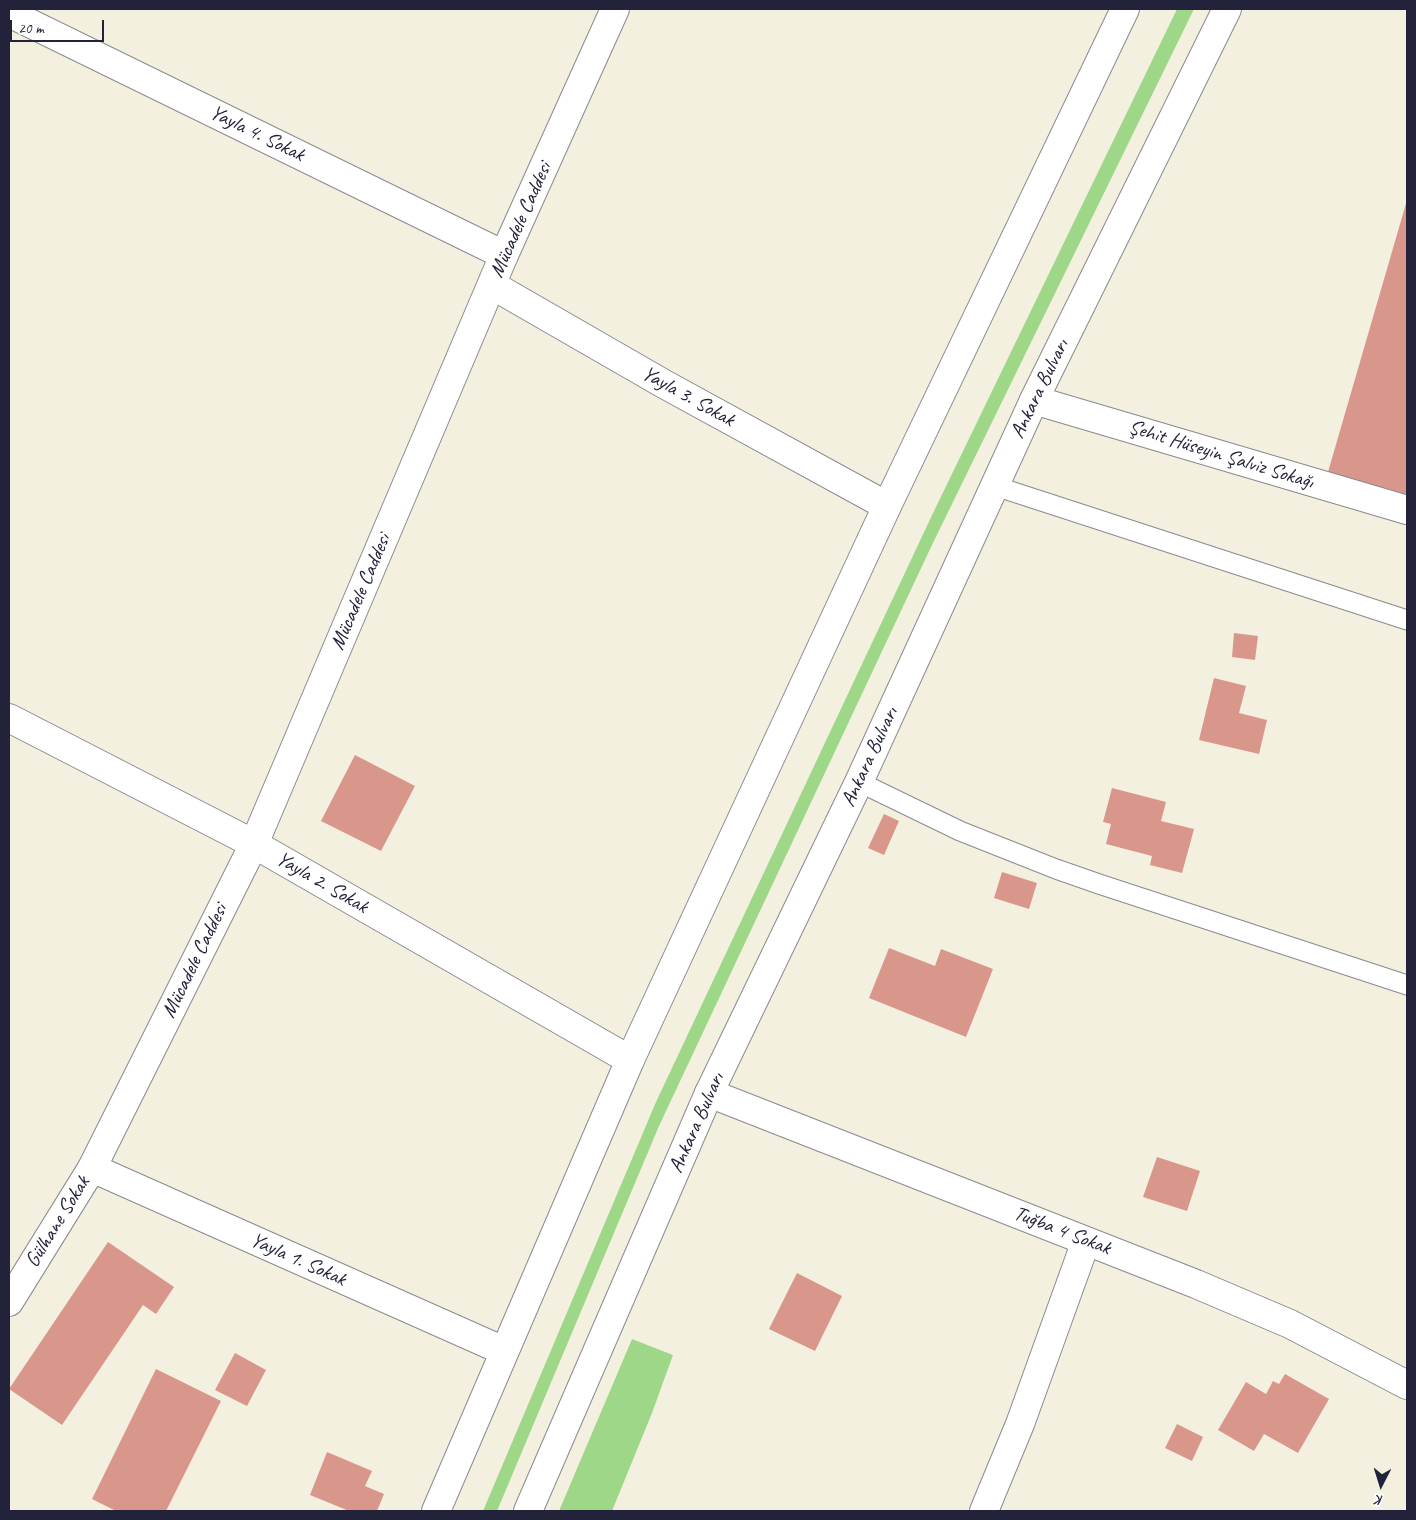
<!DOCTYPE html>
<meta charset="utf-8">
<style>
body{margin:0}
#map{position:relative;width:1416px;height:1520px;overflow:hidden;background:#f4f0df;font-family:Caveat,sans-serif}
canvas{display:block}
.frame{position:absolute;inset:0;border:10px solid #22223b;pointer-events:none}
.north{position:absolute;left:1356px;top:1460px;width:50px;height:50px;-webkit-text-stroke:4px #fff;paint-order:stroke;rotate:185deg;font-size:14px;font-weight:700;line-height:20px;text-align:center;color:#22223b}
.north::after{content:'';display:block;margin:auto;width:18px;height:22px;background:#22223b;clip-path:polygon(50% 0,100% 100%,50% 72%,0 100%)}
.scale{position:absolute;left:10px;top:20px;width:94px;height:22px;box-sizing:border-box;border:2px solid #22223b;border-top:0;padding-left:6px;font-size:15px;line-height:18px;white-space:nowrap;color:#22223b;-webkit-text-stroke:4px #fff;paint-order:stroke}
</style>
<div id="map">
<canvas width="1416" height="1520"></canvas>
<div class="frame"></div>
<div class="north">K</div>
<div class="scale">20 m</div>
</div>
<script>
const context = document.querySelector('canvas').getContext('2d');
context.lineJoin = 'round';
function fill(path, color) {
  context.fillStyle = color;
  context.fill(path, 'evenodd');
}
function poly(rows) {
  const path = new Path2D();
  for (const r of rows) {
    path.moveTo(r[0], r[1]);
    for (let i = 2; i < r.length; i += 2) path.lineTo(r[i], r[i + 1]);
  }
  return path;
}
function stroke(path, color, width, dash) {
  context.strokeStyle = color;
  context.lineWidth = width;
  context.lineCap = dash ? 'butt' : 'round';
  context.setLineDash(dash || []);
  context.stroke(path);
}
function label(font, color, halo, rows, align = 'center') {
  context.font = font + ' Caveat,sans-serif';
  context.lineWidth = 4.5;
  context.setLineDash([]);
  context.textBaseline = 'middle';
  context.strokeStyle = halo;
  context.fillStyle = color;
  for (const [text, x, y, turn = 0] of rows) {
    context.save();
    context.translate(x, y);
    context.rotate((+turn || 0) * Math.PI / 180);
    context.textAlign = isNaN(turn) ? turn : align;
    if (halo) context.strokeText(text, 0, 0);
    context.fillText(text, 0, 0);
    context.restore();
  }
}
const green = poly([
 [1177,9,1194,9,931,547,659,1126,497,1511,483,1511,656,1102,934,511],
 [632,1339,673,1355,652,1413,612,1511,559,1511]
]);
const building = poly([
 [1407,200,1407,495,1328,472],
 [1234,633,1258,636,1255,660,1232,657],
 [1214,678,1246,686,1239,713,1267,720,1259,754,1199,740],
 [355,755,415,786,381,851,321,821],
 [1112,788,1166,802,1161,821,1194,829,1182,873,1150,865,1152,856,1106,844,1111,824,1103,822],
 [884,814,899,821,884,855,868,848],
 [1002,872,1037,883,1029,909,994,898],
 [889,948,935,966,941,949,993,969,966,1037,869,998],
 [1157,1157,1200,1171,1187,1211,1143,1197],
 [108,1242,174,1287,156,1314,143,1305,62,1425,9,1389],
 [797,1273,842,1296,815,1351,769,1329],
 [235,1353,266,1370,247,1406,215,1390],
 [156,1369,221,1401,166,1511,116,1511,92,1499],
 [1285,1374,1329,1399,1298,1453,1264,1434,1254,1451,1218,1430,1246,1382,1266,1394,1273,1381,1279,1384],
 [1177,1424,1203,1437,1192,1461,1165,1448],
 [327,1452,372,1471,365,1486,384,1494,377,1511,349,1511,310,1495]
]);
const service = poly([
 [995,486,1407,620],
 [859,782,960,831,1056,869,1099,884,1407,985]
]);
const minor = poly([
 [9,13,504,255],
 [492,285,664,384,887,506],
 [1034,400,1407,510],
 [9,718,254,844,630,1060],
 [709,1093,1196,1284,1290,1324,1407,1385],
 [9,1302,92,1168,504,1351],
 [984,1511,1020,1424,1086,1241]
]);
const tertiary = poly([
 [92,1168,254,844,504,255,615,9]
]);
const secondary = poly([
 [436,1511,630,1060,887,506,1125,9],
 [528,1511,709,1093,859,782,1034,400,1227,9]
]);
const streetNames = [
 ["Yayla 4. Sokak",257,134,26],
 ["Mücadele Caddesi",521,220,-66],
 ["Ankara Bulvarı",1040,389,-64],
 ["Yayla 3. Sokak",688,397,29],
 ["Şehit Hüseyin Şalviz Sokağı",1221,455,17],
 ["Mücadele Caddesi",361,592,-67],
 ["Ankara Bulvarı",870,757,-65],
 ["Yayla 2. Sokak",322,883,30],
 ["Mücadele Caddesi",195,961,-64],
 ["Ankara Bulvarı",697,1123,-66],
 ["Gülhane Sokak",58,1222,-58],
 ["Tuğba 4 Sokak",1062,1231,21],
 ["Yayla 1. Sokak",298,1260,24]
];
fill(green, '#9fd789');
fill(building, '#d9978b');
stroke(service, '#8b898d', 21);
stroke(minor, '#8b898d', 30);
stroke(tertiary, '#8b898d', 30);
stroke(secondary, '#8b898d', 30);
stroke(service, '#fff', 19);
stroke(minor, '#fff', 28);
stroke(tertiary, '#fff', 28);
stroke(secondary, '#fff', 28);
label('21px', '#22223b', '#fff', streetNames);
</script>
